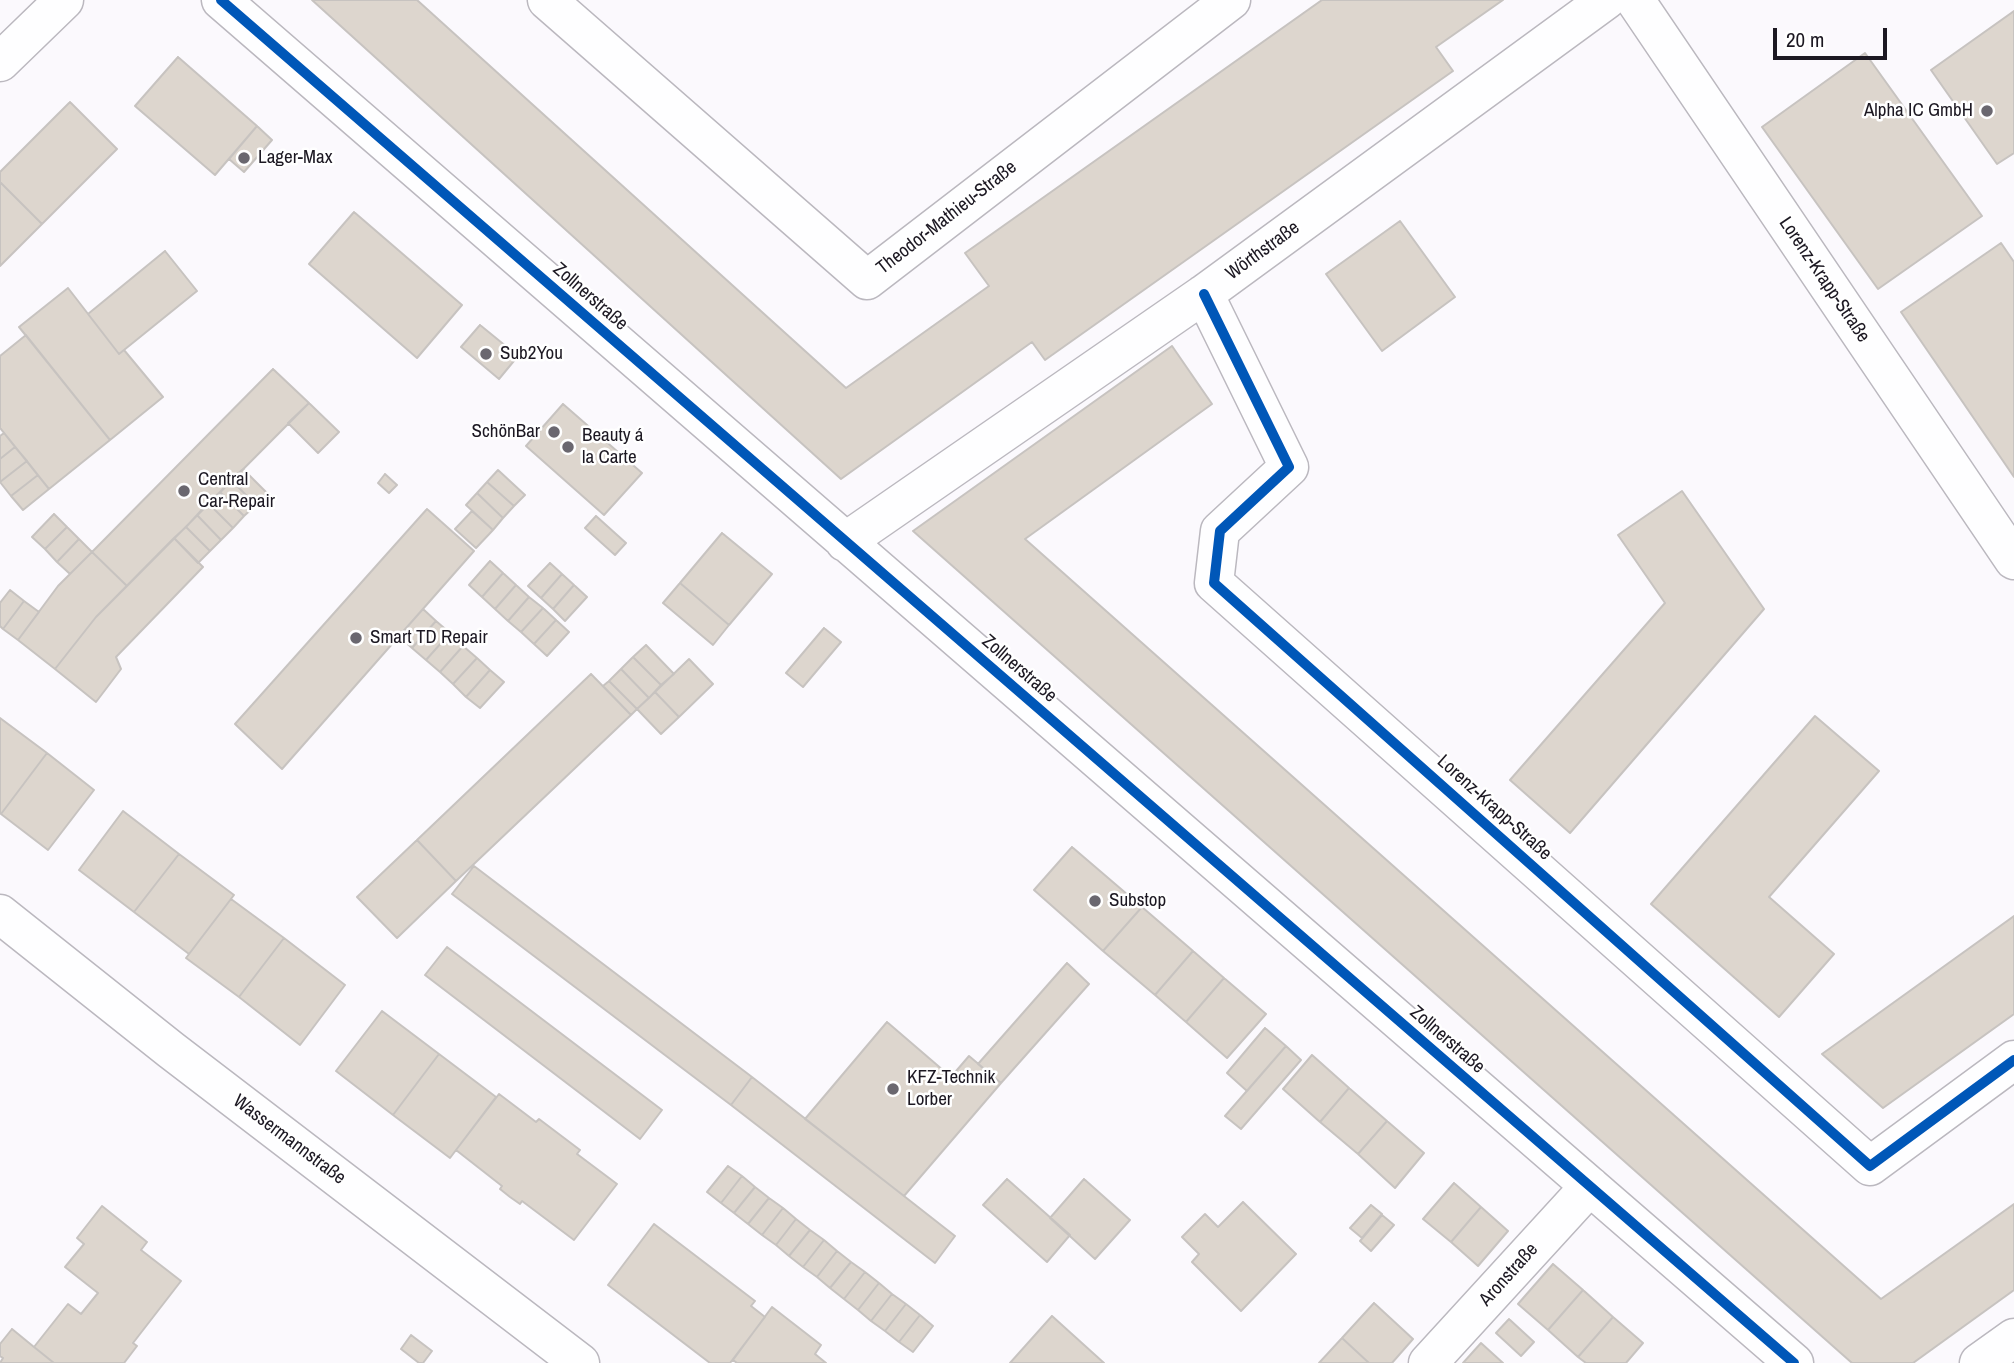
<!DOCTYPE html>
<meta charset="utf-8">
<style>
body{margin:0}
#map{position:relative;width:2014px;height:1363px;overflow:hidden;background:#fbf9fd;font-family:"Archivo Narrow",sans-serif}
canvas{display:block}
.scale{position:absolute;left:1773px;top:28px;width:114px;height:32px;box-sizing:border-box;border:4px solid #1c1822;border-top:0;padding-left:9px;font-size:21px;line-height:24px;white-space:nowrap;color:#1c1822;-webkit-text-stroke:5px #fff;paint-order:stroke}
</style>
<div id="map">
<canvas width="2014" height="1363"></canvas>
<div class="scale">20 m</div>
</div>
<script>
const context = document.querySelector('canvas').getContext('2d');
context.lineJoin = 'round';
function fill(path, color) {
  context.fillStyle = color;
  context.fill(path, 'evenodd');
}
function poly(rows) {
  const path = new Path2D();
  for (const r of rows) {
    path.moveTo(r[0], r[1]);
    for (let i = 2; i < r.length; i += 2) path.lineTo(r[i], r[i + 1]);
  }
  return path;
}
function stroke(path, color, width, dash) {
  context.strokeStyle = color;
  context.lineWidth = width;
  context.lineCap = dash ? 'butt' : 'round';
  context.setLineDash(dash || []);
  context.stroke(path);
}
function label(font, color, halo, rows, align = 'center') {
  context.font = font + ' "Archivo Narrow",sans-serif';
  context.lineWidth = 5;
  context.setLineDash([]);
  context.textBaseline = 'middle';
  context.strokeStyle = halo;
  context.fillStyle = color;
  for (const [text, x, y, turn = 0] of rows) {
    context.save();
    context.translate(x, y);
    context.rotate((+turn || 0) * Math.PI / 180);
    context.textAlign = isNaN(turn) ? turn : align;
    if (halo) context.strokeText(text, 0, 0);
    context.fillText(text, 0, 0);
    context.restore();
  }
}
const building = poly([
 [312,0,417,0,846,388,989,286,965,253,1322,0,1503,0,1436,47,1453,71,1045,360,1032,342,841,479,312,0],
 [2014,11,2014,153,1997,164,1931,70,2014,11],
 [1865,53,1982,216,1878,289,1762,127,1865,53],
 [178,57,257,126,215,175,135,106,178,57],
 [70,102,117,149,42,224,0,182,0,172,70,102],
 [257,126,272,140,244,172,229,159,257,126],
 [0,182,42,224,0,266,0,182],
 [354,212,462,305,417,358,309,264,354,212],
 [1400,221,1455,297,1382,351,1326,274,1400,221],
 [2001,243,2014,262,2014,477,1901,312,2001,243],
 [165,251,197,291,119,354,88,314,165,251],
 [68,288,119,354,124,350,163,397,110,440,19,327,68,288],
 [480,325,518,356,499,379,461,347,480,325],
 [26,335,110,440,49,489,0,428,0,356,26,335],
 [1172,346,1212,404,1025,539,1881,1299,2014,1204,2014,1290,1913,1363,1852,1363,913,531,1172,346],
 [273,369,309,403,127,586,92,552,273,369],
 [309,403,339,432,318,453,288,423,309,403],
 [563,404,642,473,604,515,526,446,563,404],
 [4,433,15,447,0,459,0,436,4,433],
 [15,447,27,461,0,482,0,459,15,447],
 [27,461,38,475,11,496,0,482,27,461],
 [243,469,267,493,256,505,231,480,243,469],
 [498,470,525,495,514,506,487,482,498,470],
 [385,474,397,485,389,493,378,483,385,474],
 [38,475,49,489,23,510,11,496,38,475],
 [231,480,256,505,244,516,220,492,231,480],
 [487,482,514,506,503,518,477,493,487,482],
 [1682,491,1764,609,1570,833,1510,780,1665,603,1618,535,1682,491],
 [220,492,244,516,233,528,208,503,220,492],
 [477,493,503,518,493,530,466,505,477,493],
 [208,503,233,528,221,540,197,515,208,503],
 [427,509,474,551,282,769,235,724,427,509],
 [472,511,493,530,476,548,455,529,472,511],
 [54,514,67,527,45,549,32,537,54,514],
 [197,515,221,540,210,551,186,527,197,515],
 [596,516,626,543,615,555,585,528,596,516],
 [67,527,79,539,57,562,45,549,67,527],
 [186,527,210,551,198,563,174,538,186,527],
 [722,533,772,574,729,625,680,583,722,533],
 [174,538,203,567,116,657,121,669,96,702,55,669,96,617,174,538],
 [79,539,92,552,70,574,57,562,79,539],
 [92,552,127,586,96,617,55,669,18,640,58,586,92,552],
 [490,561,503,573,482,597,469,585,490,561],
 [550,563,562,574,541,598,528,586,550,563],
 [503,573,516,585,495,609,482,597,503,573],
 [562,574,574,585,553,609,541,598,562,574],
 [680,583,729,625,713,645,663,603,680,583],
 [516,585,529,597,508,621,495,609,516,585],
 [574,585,587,597,565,621,553,609,574,585],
 [10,590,24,601,3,629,0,626,0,603,10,590],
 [529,597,543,608,521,632,508,621,529,597],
 [24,601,39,612,18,640,3,629,24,601],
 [543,608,556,620,534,644,521,632,543,608],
 [423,609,436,621,412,648,399,636,423,609],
 [556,620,569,632,547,656,534,644,556,620],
 [436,621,450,633,426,660,412,648,436,621],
 [824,628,841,642,803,687,786,673,824,628],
 [450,633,463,646,440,672,426,660,450,633],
 [646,645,674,674,661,685,633,657,646,645],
 [463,646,477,658,453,684,440,672,463,646],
 [633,657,661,685,649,698,621,669,633,657],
 [477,658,490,670,466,697,453,684,477,658],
 [689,659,713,684,679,717,655,692,689,659],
 [621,669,649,698,637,709,609,681,621,669],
 [490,670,504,682,480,708,466,697,490,670],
 [591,674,631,715,456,881,417,840,591,674],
 [609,681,637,709,631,715,603,686,609,681],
 [655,692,679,717,661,734,637,709,655,692],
 [1815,716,1879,771,1769,897,1834,954,1779,1017,1651,904,1815,716],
 [0,718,47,753,1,814,0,813,0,718],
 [47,753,94,790,48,850,1,814,47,753],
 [123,811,179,854,134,912,79,870,123,811],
 [417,840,456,881,397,938,357,897,417,840],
 [1072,847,1142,907,1103,951,1034,890,1072,847],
 [179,854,234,895,189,954,134,912,179,854],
 [474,866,752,1077,731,1105,452,894,474,866],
 [231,899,284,938,239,997,186,958,231,899],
 [1142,907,1193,951,1155,995,1103,951,1142,907],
 [2014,916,2014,1014,1883,1108,1822,1054,2014,916],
 [284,938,345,985,300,1045,239,997,284,938],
 [447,947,662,1110,640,1139,425,975,447,947],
 [1193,951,1224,978,1186,1022,1155,995,1193,951],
 [1067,963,1089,984,1001,1083,978,1064,1067,963],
 [1224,978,1266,1014,1227,1058,1186,1022,1224,978],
 [382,1011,439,1054,393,1115,336,1071,382,1011],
 [887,1022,951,1077,969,1056,1001,1083,904,1196,805,1119,887,1022],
 [1265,1028,1286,1046,1247,1091,1227,1073,1265,1028],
 [1286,1046,1301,1060,1241,1129,1225,1116,1286,1046],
 [439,1054,496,1097,450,1158,393,1115,439,1054],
 [1312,1055,1349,1088,1320,1122,1283,1089,1312,1055],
 [752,1077,955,1236,935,1263,731,1105,752,1077],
 [1349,1088,1387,1121,1358,1154,1320,1122,1349,1088],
 [499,1094,536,1122,539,1119,580,1150,577,1154,617,1184,574,1240,522,1201,520,1204,510,1197,500,1189,502,1186,456,1150,499,1094],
 [1387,1121,1424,1153,1395,1188,1358,1154,1387,1121],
 [728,1166,742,1176,721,1203,707,1192,728,1166],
 [742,1176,755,1187,734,1213,721,1203,742,1176],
 [1007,1179,1070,1235,1047,1262,983,1205,1007,1179],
 [1084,1179,1130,1220,1095,1259,1050,1218,1084,1179],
 [1454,1183,1481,1207,1451,1242,1423,1219,1454,1183],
 [755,1187,769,1198,748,1224,734,1213,755,1187],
 [769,1198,783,1208,762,1235,748,1224,769,1198],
 [1243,1202,1296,1254,1241,1311,1192,1262,1199,1254,1182,1237,1205,1214,1218,1227,1243,1202],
 [1371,1205,1382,1214,1362,1238,1350,1228,1371,1205],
 [102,1206,147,1242,141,1250,181,1281,133,1343,137,1346,124,1363,54,1363,34,1347,68,1304,81,1314,98,1293,65,1267,84,1244,77,1238,102,1206],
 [1481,1207,1508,1231,1478,1266,1451,1242,1481,1207],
 [783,1208,796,1219,776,1245,762,1235,783,1208],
 [1382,1215,1394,1225,1371,1251,1360,1241,1382,1215],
 [796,1219,810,1230,789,1256,776,1245,796,1219],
 [654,1224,755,1301,751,1306,765,1317,730,1363,710,1363,608,1285,654,1224],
 [810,1230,824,1240,803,1267,789,1256,810,1230],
 [824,1240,837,1251,817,1277,803,1267,824,1240],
 [837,1251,851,1262,830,1288,817,1277,837,1251],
 [851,1262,865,1272,844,1299,830,1288,851,1262],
 [1553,1264,1583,1290,1548,1330,1518,1304,1553,1264],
 [865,1272,879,1283,858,1310,844,1299,865,1272],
 [879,1283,892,1294,871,1321,858,1310,879,1283],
 [1583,1290,1613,1317,1578,1357,1548,1330,1583,1290],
 [892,1294,906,1304,885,1331,871,1321,892,1294],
 [1374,1303,1413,1339,1392,1363,1369,1363,1342,1338,1374,1303],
 [906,1304,920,1315,899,1342,885,1331,906,1304],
 [772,1307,821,1345,815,1354,826,1363,737,1363,733,1360,772,1307],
 [920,1315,933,1326,913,1352,899,1342,920,1315],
 [1052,1316,1104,1363,1010,1363,1052,1316],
 [1613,1317,1643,1343,1626,1363,1586,1363,1578,1357,1613,1317],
 [1509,1319,1534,1342,1521,1356,1496,1333,1509,1319],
 [12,1329,34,1347,54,1363,0,1363,3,1358,0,1356,0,1344,12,1329],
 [411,1335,432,1351,423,1363,419,1363,401,1349,411,1335],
 [1342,1338,1369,1363,1319,1363,1342,1338],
 [1481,1343,1503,1363,1463,1363,1481,1343]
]);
const minor = poly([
 [221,0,1794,1363],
 [547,0,867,280,1231,0],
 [1635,0,2014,560],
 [0,62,64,0],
 [1204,294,1289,467,1220,531,1214,583,1870,1166,2014,1060],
 [845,542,1204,294,1606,0],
 [0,914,171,1050,580,1363],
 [1428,1363,1590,1186],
 [1979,1363,2014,1338]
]);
const cycleway = poly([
 [221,0,1794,1363],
 [1204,294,1289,467,1220,531,1214,583,1870,1166,2014,1060]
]);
const markers = [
 [1987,111,7,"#6a676f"],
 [244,158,7,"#6a676f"],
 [486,354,7,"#6a676f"],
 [554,432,7,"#6a676f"],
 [568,447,7,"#6a676f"],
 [184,491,7,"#6a676f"],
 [356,638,7,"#6a676f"],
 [1095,901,7,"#6a676f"],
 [893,1089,7,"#6a676f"]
];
const poiNames = [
 ["Alpha IC GmbH",1973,111,"right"],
 ["Lager-Max",258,158],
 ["Sub2You",500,354],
 ["SchönBar",540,432,"right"],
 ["Beauty á",582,436],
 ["la Carte",582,458],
 ["Central",198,480],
 ["Car-Repair",198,502],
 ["Smart TD Repair",370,638],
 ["Substop",1109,901],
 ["KFZ-Technik",907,1078],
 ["Lorber",907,1100]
];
const streetNames = [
 ["Theodor-Mathieu-Straße",947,218,-38],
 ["Wörthstraße",1263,251,-36],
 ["Lorenz-Krapp-Straße",1824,280,56],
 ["Zollnerstraße",590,297,41],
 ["Zollnerstraße",1019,669,41],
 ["Lorenz-Krapp-Straße",1494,808,42],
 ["Zollnerstraße",1447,1040,41],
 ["Wassermannstraße",289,1140,37],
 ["Aronstraße",1509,1275,-48]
];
fill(building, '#ddd6ce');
stroke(building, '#c7c3c0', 2);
stroke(minor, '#bbb8bf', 41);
stroke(minor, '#fefeff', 38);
stroke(cycleway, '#0057b8', 10);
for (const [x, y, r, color] of markers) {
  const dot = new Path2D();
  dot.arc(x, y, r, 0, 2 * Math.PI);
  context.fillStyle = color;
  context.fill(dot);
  stroke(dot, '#fff', 2.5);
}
label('19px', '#1c1822', '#fff', poiNames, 'left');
label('19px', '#1c1822', '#fff', streetNames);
</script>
